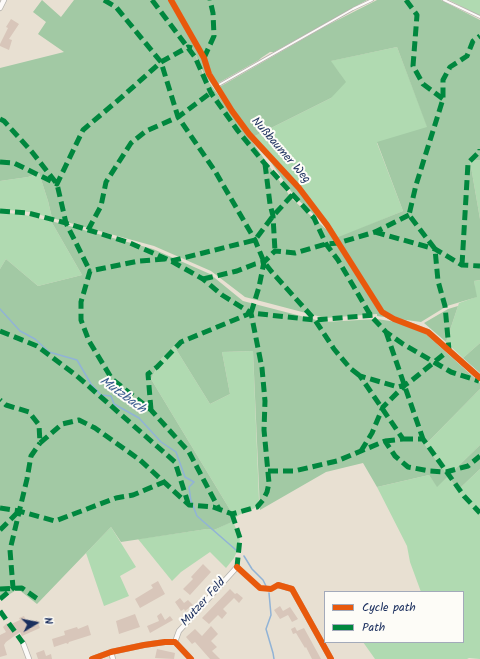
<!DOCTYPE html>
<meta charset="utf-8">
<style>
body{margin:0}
#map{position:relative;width:480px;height:659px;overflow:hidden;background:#e8e0d2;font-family:Kalam,sans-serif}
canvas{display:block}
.legend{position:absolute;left:324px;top:591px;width:140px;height:52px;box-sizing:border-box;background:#fdfcf7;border:1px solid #a3aaba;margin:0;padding:5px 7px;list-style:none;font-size:12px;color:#1b2f5e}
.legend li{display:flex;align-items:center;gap:8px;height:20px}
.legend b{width:20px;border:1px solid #a3aaba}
.north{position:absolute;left:16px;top:603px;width:40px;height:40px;-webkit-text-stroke:3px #fdfcf7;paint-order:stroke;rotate:80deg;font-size:11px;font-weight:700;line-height:16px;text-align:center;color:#1b2f5e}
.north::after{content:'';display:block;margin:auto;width:14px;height:18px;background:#1b2f5e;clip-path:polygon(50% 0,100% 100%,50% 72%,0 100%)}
</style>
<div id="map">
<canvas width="480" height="659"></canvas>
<ul class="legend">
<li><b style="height:5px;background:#e8590c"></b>Cycle path</li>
<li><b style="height:5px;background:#00873e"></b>Path</li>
</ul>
<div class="north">N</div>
</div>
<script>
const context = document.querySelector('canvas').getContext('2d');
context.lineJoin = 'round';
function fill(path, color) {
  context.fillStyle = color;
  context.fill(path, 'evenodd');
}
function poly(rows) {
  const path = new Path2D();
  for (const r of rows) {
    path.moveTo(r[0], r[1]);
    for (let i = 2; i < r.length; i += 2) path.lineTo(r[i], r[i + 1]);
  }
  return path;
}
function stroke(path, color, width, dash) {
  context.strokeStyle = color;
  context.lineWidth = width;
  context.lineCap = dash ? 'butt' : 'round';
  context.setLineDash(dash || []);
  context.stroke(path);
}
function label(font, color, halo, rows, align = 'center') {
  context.font = font + ' Kalam,sans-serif';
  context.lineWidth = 4;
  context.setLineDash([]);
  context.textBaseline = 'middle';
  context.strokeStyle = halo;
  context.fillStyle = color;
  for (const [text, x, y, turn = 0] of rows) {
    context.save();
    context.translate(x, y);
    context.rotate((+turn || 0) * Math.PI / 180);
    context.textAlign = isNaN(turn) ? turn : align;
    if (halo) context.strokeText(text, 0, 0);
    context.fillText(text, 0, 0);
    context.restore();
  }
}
const green = poly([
 [449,0,480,0,480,16],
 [397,47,428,128,377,143,403,211,336,239,253,137,331,98,340,74,330,61],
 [480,160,480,219,470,161],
 [39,173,48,201,52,218,29,212,0,209,0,181,28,177],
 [0,212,25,215,51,221,82,275,38,286,6,259,0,269],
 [480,280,480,343,463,358,446,342,459,303,476,297,474,281],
 [174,346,210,404,230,394,222,352,253,351,259,500,255,508,239,515,235,518,151,379,161,359],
 [480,389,480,445,448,476,458,490,480,469,480,659,469,658,467,659,375,659,363,642,463,642,463,592,421,592,410,562,407,546,377,487,429,475,437,486,443,469,425,445],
 [233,521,240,539,239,547,234,558,226,568,210,552,181,572,172,581,138,539,207,529,214,530],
 [111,527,136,567,120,576,129,596,104,606,86,553]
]);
const forest = poly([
 [42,0,61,17,74,0,367,0,274,52,270,52,261,58,259,60,213,86,204,74,193,49,203,74,258,150,292,199,336,238,403,211,377,142,427,127,397,47,331,61,346,82,331,98,253,137,216,89,324,27,377,0,441,0,480,20,480,160,470,161,480,219,480,280,474,281,477,297,447,306,421,322,377,316,377,314,325,318,245,297,211,271,154,246,52,218,48,201,39,173,28,177,0,181,0,68,64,52,38,34,46,22,33,12],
 [261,148,292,179,326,226,295,197],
 [51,221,153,249,210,274,243,301,324,322,377,319,416,325,480,383,480,389,425,445,448,476,480,445,480,469,458,490,448,476,437,487,429,475,377,487,363,463,326,472,260,510,253,351,222,352,230,394,210,404,174,346,161,359,151,379,235,518,234,521,214,530,207,529,121,542,111,527,37,604,18,589,0,600,0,269,6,259,38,286,82,275],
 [458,306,446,342,424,323,448,309],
 [480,343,480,373,463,358]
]);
const stream = poly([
 [0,309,20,331,35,339,49,352,77,360,91,384,101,395,111,396,114,404,139,418,161,442,176,452,185,477,194,482,189,487,191,501,197,516,236,550],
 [244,556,252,569,263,580,266,586],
 [269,593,271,615,266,629,273,653,274,659]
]);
const building = poly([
 [11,19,19,24,9,39,12,40,9,50,0,46,0,44,8,28,6,27],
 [203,564,211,572,190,595,183,589,193,579,191,577],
 [158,581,165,594,140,608,135,599,153,588,151,585],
 [230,589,235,594,237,593,243,598,239,603,234,598,223,609,227,613,222,619,218,615,209,624,202,618],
 [180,598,184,603,188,600,193,605,185,611,184,609,181,611,175,602],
 [280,606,283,611,290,607,298,619,292,622,288,615,280,619,274,610],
 [161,613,165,620,170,616,173,620,150,633,147,626,159,621,157,616],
 [135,614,140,627,119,634,116,621],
 [24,616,27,623,37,620,40,628,22,636,20,632,6,642,4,645,7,655,0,657,0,635,6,632,3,627,7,623,9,625,20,620,19,618],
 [88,625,91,635,69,642,68,644,66,643,54,647,52,639,65,635,64,631,77,627,78,629],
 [211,626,218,634,211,641,217,647,212,651,220,659,210,659,195,642,192,644,186,637,195,629,202,636],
 [295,627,297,631,304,628,321,659,312,659,306,647,305,648,296,633,293,634,291,629],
 [157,649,175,653,174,659,155,658],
 [44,650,46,656,51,654,52,659,38,659,36,653]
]);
const service = poly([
 [444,0,480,17],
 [217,86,353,9,372,0]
]);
const minor = poly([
 [171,0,204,58,209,74,232,111,249,134,299,188,327,225,382,312,394,319,428,332,480,378],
 [0,8,4,0],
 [278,585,292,589,331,659],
 [175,642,179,631,237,567],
 [23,643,29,659],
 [111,652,113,659],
 [92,659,111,652,144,645,165,642,175,642,191,659]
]);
const quiet = poly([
 [104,0,116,7,161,62,178,117,215,171,255,240,264,262,271,271,315,320,334,349,350,368,360,376],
 [152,0,195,57,211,93,238,131,265,164,314,218,326,244,338,260,371,316,386,332,403,344,451,372,479,381],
 [406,0,417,15,413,66,423,84,443,99],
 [204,58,214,36,213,13,210,0],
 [0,119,4,121,32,152,57,184,66,223,90,271],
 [0,162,14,163,57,184,83,130,123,96,161,62,188,47,192,48],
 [265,164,270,204,273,216,275,251],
 [0,211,28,213,66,223,130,243,171,261,203,279,222,295,251,313,262,368,265,401,264,430,269,483,267,492,263,500,257,507,232,514,213,507,189,505,140,460,95,428,79,420,62,424,40,443,39,425,29,412,6,405,0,400],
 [88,230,101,206,106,182,131,143,146,131,178,117,213,91],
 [375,232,435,249,462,265,480,266],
 [165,259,139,261,90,271,81,302,81,320,89,341,112,379,151,410,189,452,219,509],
 [171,261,255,240,273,216,295,192],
 [462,265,468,163,480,151,480,149],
 [203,279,237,271,255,264,264,262,275,251,295,253,326,244,338,243,375,232,409,215],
 [251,313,259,287,264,262],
 [0,331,37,346,77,376,175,462,188,503],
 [386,332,423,439],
 [151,410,148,374,157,367,181,342,251,313,315,320,375,315],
 [403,439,423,439,464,496,480,513],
 [385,441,403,439,360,376,398,387,405,385,411,381,449,350,445,306,438,281,435,249,409,215,416,185,443,99,443,80,450,67,467,56,473,41,480,36],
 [361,451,372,433,383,407,405,385],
 [268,471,294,471,337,461,385,441,395,456,408,467,430,471,446,472,468,466,480,456],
 [0,508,19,511,55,521,116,498,133,495,164,482],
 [232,514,240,538,237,567],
 [0,530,18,512],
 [0,589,22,588,39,600],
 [0,599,13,588,10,550,27,479,31,456,40,443],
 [0,611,23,643]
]);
const cycleway = poly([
 [171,0,204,58,209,74,232,111,249,134,299,188,327,225,382,312,394,319,428,332,480,378],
 [237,567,260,588,271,589,278,585,292,589,331,659],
 [92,659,111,652,144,645,165,642,175,642,191,659]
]);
const streetNames = [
 ["Nußbaumer Weg",280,151,49],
 ["Mutzer Feld",204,603,-48]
];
const waterNames = [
 ["Mutzbach",122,396,36]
];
fill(green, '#b0dab1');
fill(forest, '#a2c9a4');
stroke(stream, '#91b3d6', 1.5);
fill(building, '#d8c6ba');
stroke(service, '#b4b2ad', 3.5);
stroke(minor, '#b4b2ad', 6);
stroke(service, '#fcfaf8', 2);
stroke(minor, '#fcfaf8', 4.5);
stroke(quiet, '#00873e', 5, [10, 5]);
stroke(cycleway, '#e8590c', 6);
label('12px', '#1b2f5e', '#fdfcf7', streetNames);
label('italic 13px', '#3b5c8f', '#fdfcf7', waterNames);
</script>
